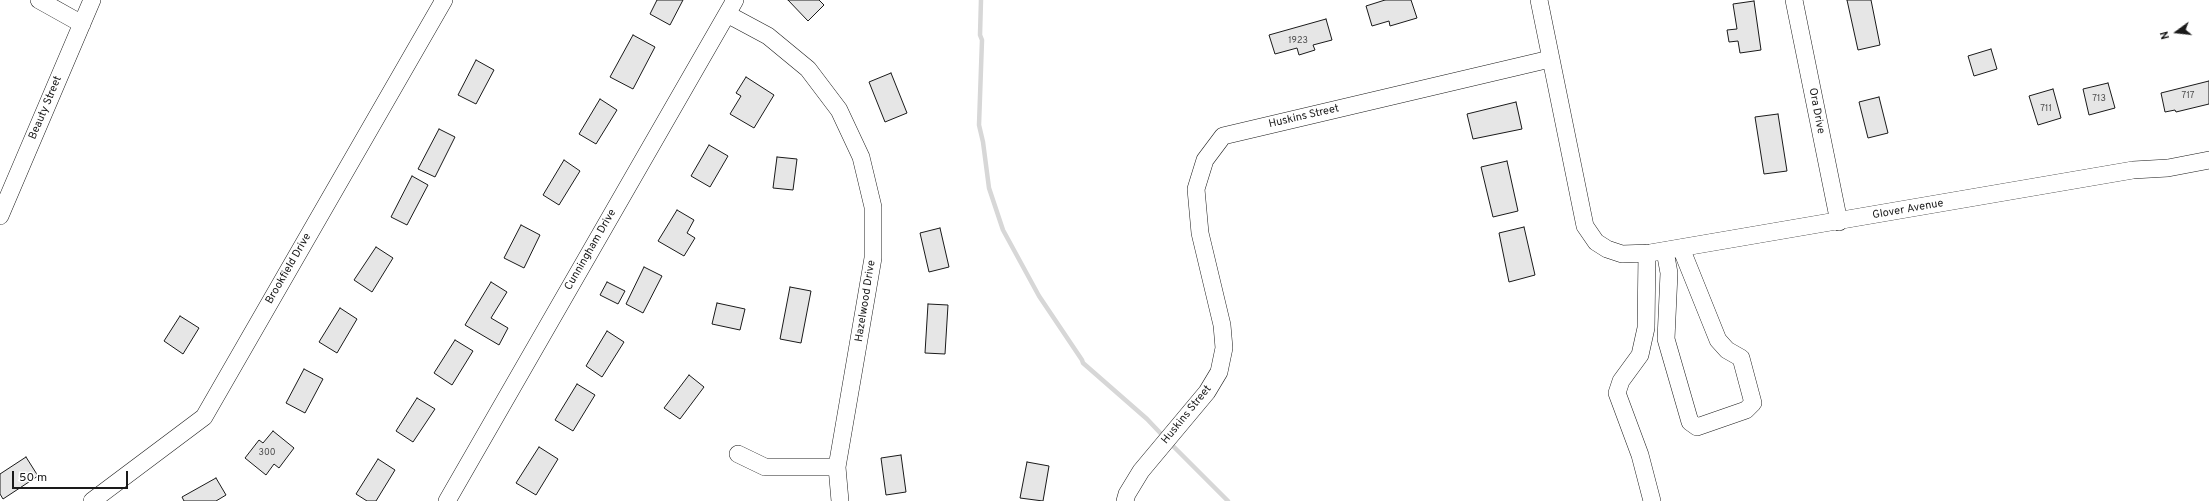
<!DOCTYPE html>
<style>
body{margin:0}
#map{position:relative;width:2209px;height:501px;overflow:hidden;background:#fff;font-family:Overpass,sans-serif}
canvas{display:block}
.north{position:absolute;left:2157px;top:12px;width:40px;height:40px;-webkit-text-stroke:3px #fff;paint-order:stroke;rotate:255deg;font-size:11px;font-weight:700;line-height:16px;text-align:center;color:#1a1a1a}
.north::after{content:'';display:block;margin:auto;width:14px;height:18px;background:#1a1a1a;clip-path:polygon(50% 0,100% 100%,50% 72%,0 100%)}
.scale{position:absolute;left:12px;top:471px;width:116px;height:18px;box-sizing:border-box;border:2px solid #1a1a1a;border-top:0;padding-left:5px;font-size:12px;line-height:14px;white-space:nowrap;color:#1a1a1a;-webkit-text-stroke:3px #fff;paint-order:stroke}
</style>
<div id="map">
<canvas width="2209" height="501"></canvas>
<div class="north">N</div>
<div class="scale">50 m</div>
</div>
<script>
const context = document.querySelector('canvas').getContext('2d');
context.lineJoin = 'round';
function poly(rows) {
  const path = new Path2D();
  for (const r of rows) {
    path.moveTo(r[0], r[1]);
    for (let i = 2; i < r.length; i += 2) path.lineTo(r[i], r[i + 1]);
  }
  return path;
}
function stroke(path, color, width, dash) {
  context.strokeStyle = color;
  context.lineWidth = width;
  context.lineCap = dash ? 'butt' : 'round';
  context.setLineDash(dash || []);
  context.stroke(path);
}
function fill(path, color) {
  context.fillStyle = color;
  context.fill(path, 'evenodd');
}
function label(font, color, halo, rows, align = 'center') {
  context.font = font + ' Overpass,sans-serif';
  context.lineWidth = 3;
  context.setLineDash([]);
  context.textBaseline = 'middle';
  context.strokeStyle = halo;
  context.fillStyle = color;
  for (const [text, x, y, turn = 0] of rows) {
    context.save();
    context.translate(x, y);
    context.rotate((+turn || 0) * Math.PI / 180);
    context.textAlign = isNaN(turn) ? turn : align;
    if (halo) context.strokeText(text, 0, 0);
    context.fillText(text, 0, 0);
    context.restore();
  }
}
const stream = poly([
 [981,0,980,35,982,40,979,125,983,142,989,188,1003,230,1039,296,1082,360,1083,363,1147,419,1165,438],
 [1170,443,1228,501]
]);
const building = poly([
 [657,0,683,0,670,25,650,14,657,0],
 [788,0,819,0,824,5,808,21,788,0],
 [1385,0,1411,0,1417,18,1390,26,1389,21,1372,26,1366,6,1385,0],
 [1847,0,1871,0,1880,45,1858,50,1847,0],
 [1754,1,1761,50,1740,53,1738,41,1729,42,1727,30,1737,29,1733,4,1754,1],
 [1326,19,1332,40,1313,45,1315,50,1299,55,1297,48,1275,54,1269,35,1326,19],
 [633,35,655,47,633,89,610,77,633,35],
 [1991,49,1997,69,1974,76,1968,56,1991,49],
 [476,60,494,70,476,104,458,95,476,60],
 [891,73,907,113,885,122,869,82,891,73],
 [746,77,774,95,754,128,730,114,741,96,736,93,746,77],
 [2209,81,2209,104,2176,112,2175,110,2165,112,2161,93,2209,81],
 [2108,83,2115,108,2089,115,2083,89,2108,83],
 [2053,89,2061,118,2038,125,2029,96,2053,89],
 [1879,97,1888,133,1868,138,1859,102,1879,97],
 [600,99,617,110,596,144,579,134,600,99],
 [1516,102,1522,129,1473,139,1467,114,1516,102],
 [1778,114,1787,171,1764,174,1755,117,1778,114],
 [439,129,455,137,435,177,418,169,439,129],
 [709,145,728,156,710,187,691,176,709,145],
 [777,157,797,159,793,190,773,188,777,157],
 [564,160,580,171,559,205,543,195,564,160],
 [1507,161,1518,211,1493,217,1481,167,1507,161],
 [412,176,428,185,407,225,391,217,412,176],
 [677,210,694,220,687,233,695,238,684,256,658,241,677,210],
 [521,225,540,235,524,268,504,258,521,225],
 [1524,227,1535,275,1509,282,1499,233,1524,227],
 [940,228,949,267,929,272,920,233,940,228],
 [376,247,393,258,372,292,354,280,376,247],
 [644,267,662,276,643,313,626,304,644,267],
 [491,282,507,292,491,318,508,328,499,345,465,325,491,282],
 [607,282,625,291,618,304,600,295,607,282],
 [790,287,811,291,801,343,780,339,790,287],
 [717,303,745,309,740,330,712,324,717,303],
 [928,304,948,305,945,354,925,353,928,304],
 [340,308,357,319,337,353,319,342,340,308],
 [180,316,199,328,183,354,164,341,180,316],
 [607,331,624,342,602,377,586,366,607,331],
 [455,340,473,351,452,385,434,373,455,340],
 [304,369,323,379,305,413,286,403,304,369],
 [689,375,704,387,680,419,664,408,689,375],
 [577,384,595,395,573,431,555,420,577,384],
 [417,398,435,409,413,442,396,431,417,398],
 [273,431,294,448,279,468,274,464,266,475,245,458,259,440,263,443,273,431],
 [539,447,558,459,536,495,516,483,539,447],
 [901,455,906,492,886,495,881,458,901,455],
 [26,457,38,476,3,499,0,494,0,474,26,457],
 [378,459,395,470,376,501,367,501,356,494,378,459],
 [1027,462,1049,466,1043,501,1020,498,1027,462],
 [216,478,226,495,216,501,184,501,182,497,216,478]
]);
const minor = poly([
 [39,0,82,24],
 [1539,0,1585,226,1596,242,1607,249,1622,254,1650,253,2133,170,2168,168,2209,160],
 [1794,0,1839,222],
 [727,14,768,36,808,69,839,110,861,157,873,207,873,258,837,467,840,501],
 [0,216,92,0],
 [1665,251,1669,273,1666,339,1690,422,1697,427,1746,410,1753,403,1741,358,1727,350,1718,340,1681,248],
 [1647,253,1646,328,1640,355,1621,381,1617,393,1640,455,1652,501],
 [738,454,765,467,837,467],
 [92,501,204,417,444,0],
 [447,501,735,0],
 [1125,501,1127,494,1141,471,1207,392,1219,372,1224,348,1222,325,1200,233,1196,189,1205,160,1223,136,1550,59]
]);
const numberNames = [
 ["1923",1298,41],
 ["717",2188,96],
 ["713",2099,99],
 ["711",2046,109],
 ["300",267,453]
];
const streetNames = [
 ["Beauty Street",46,108,-67],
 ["Ora Drive",1816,111,79],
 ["Huskins Street",1304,117,-13],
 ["Glover Avenue",1908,210,-10],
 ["Cunningham Drive",591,250,-60],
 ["Brookfield Drive",289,269,-60],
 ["Hazelwood Drive",866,301,-81],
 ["Huskins Street",1187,415,-51]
];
stroke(stream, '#d7d7d7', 4.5);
fill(building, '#e6e6e6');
stroke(building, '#1a1a1a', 1);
stroke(minor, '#1a1a1a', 18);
stroke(minor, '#fff', 17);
label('9px', '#4d4d4d', null, numberNames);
label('11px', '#1a1a1a', '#fff', streetNames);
</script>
